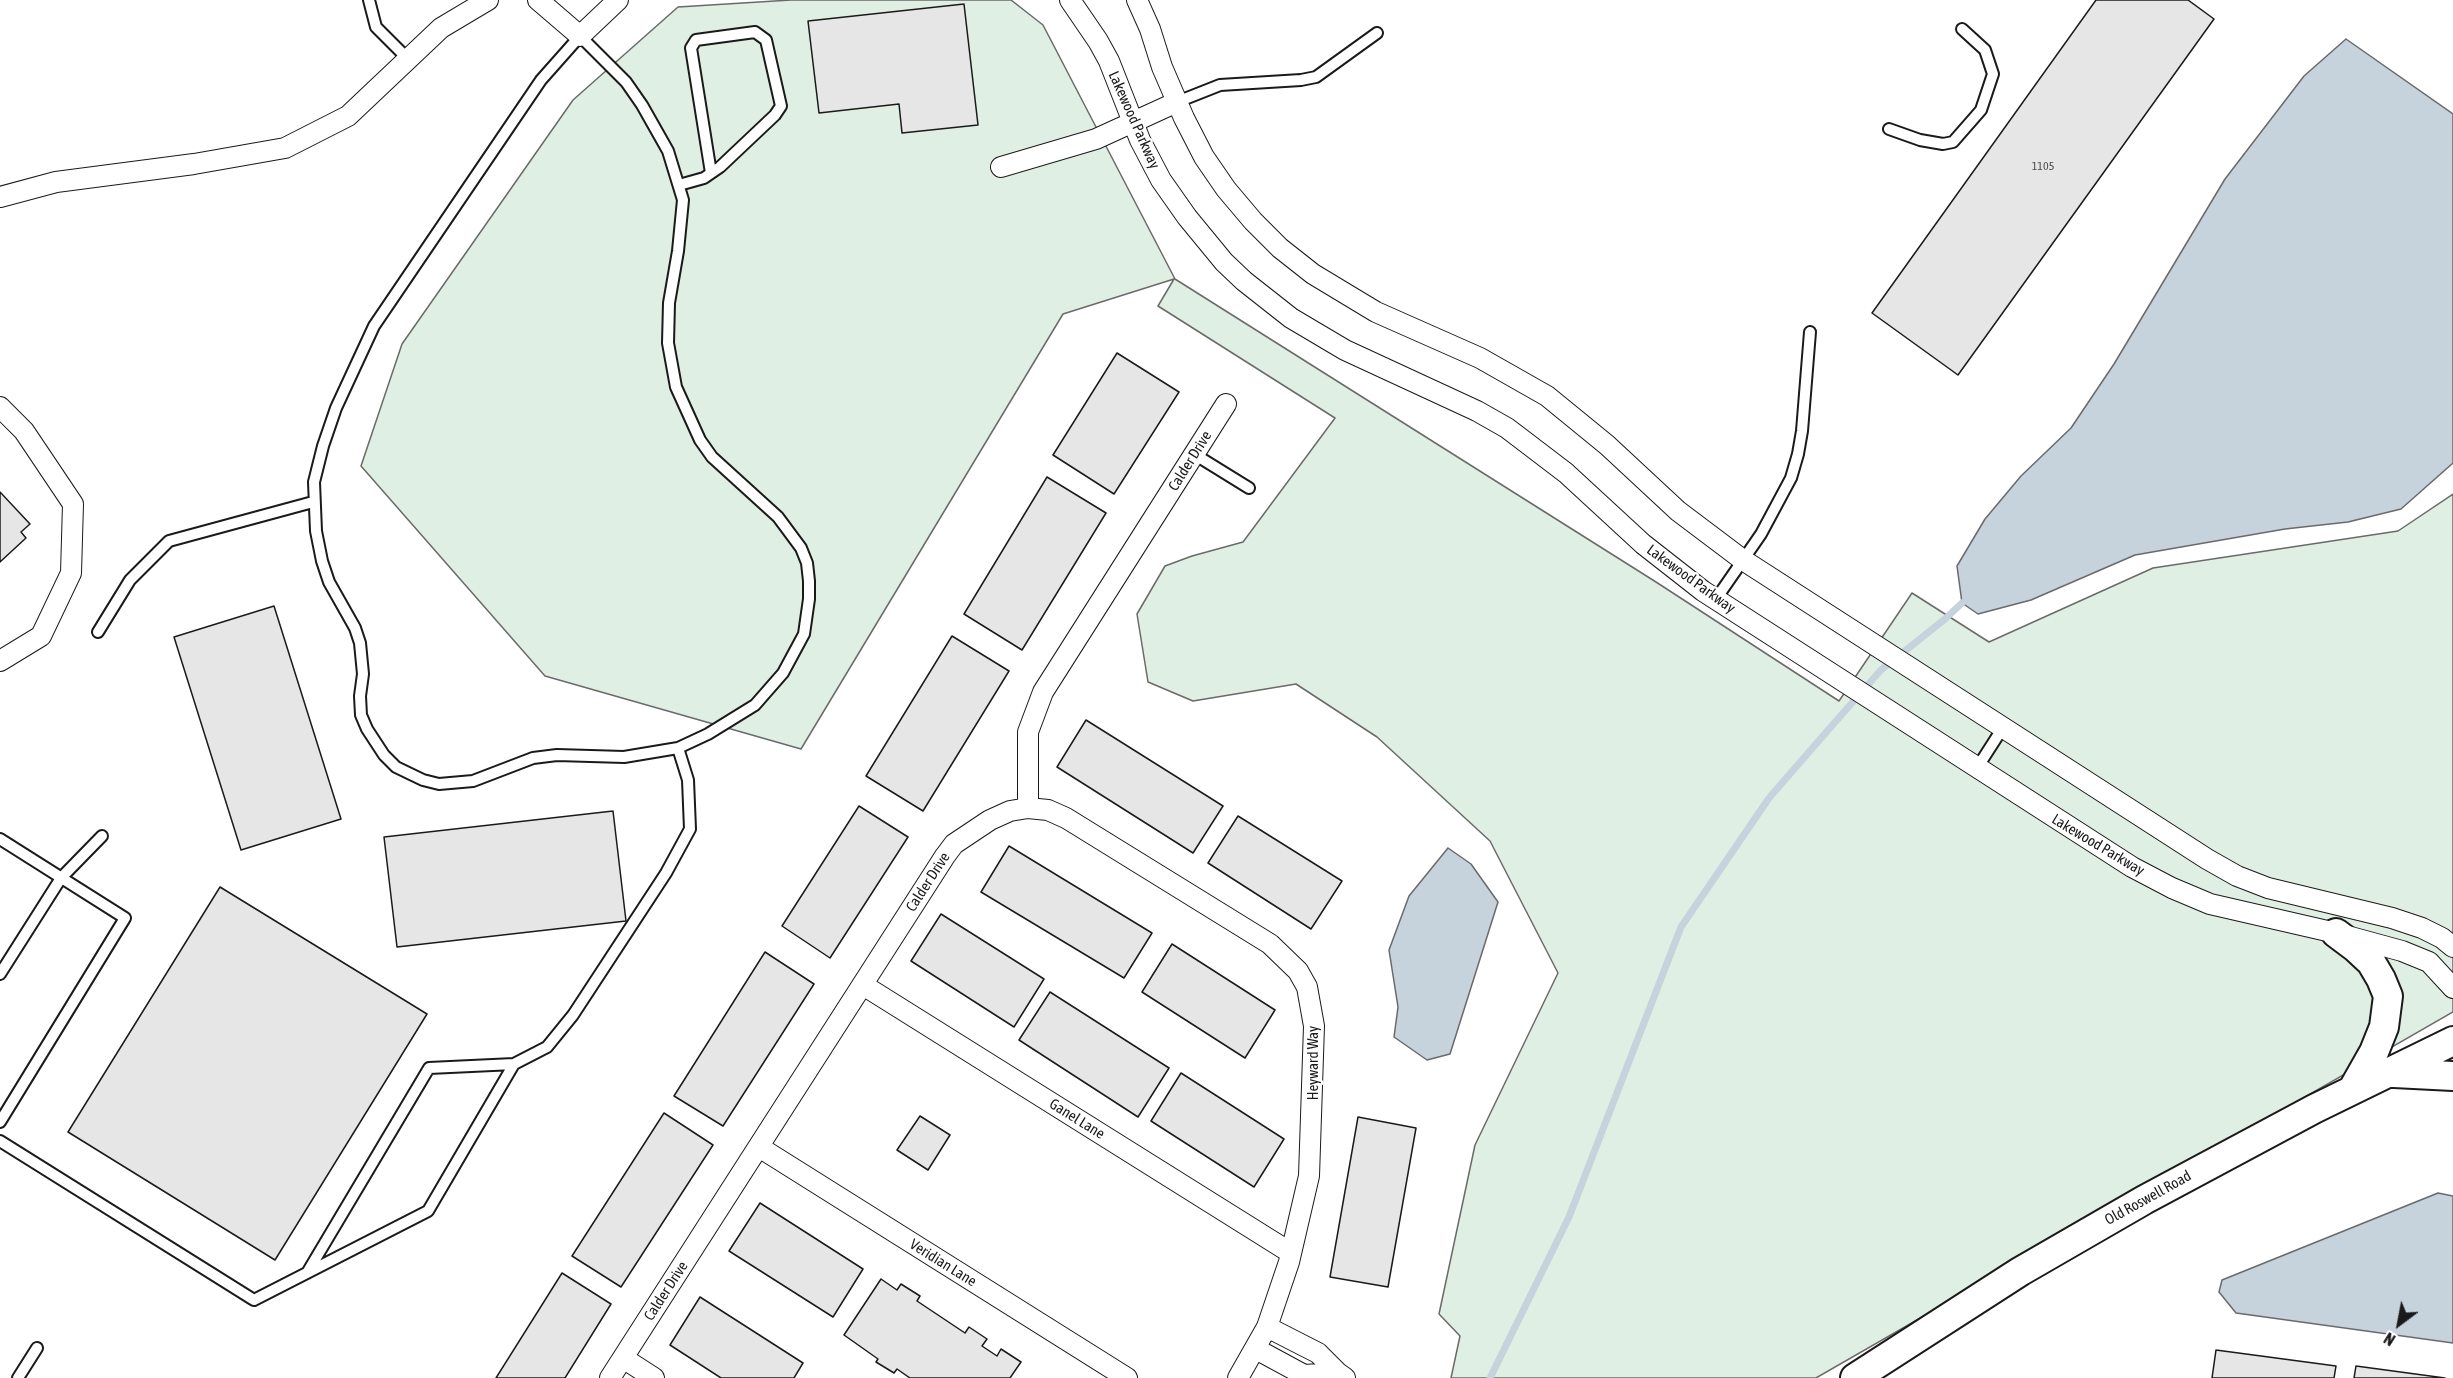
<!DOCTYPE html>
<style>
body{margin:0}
#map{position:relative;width:2453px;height:1378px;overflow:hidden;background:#fff;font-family:"Asap Condensed",sans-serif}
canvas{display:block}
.north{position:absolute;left:2369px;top:1294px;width:60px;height:60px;-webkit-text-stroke:4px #fff;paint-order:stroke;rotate:212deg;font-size:16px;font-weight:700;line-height:24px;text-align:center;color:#1a1a1a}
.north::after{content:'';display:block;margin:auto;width:21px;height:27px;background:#1a1a1a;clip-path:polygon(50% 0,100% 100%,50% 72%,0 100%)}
</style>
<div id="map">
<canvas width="2453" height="1378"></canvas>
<div class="north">N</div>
</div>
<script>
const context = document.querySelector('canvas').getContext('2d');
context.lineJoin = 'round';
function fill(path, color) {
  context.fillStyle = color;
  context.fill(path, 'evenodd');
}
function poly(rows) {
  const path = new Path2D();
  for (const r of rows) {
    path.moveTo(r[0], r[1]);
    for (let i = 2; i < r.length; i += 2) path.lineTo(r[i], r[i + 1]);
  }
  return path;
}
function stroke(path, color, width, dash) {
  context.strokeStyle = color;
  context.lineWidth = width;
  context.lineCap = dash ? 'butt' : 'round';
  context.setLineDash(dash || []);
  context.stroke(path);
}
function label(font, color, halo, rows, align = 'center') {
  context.font = font + ' "Asap Condensed",sans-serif';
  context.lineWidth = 4.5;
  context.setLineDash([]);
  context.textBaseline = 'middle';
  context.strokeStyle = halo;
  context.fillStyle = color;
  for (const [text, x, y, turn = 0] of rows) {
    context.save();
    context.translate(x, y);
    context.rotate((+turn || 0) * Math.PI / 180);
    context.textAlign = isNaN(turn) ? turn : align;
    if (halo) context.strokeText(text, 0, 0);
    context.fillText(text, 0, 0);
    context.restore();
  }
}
const green = poly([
 [791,0,1011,0,1043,25,1175,279,1656,582,1839,701,1912,593,1989,642,2153,568,2398,531,2453,494,2453,1012,1816,1378,1451,1378,1460,1336,1439,1314,1475,1145,1558,973,1490,841,1377,737,1296,684,1193,701,1148,682,1137,614,1165,566,1192,556,1243,542,1335,418,1158,306,1174,279,1063,314,801,749,545,676,361,466,402,344,573,100,678,7,791,0]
]);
const water = poly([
 [2346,39,2453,114,2453,463,2401,509,2348,522,2285,529,2135,555,2031,600,1978,614,1962,603,1957,566,1985,519,2021,476,2071,428,2114,364,2225,179,2304,76,2346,39],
 [1448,848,1471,864,1498,902,1450,1054,1427,1060,1394,1037,1398,1007,1389,950,1409,896,1448,848],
 [2438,1193,2453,1196,2453,1343,2236,1313,2219,1292,2222,1280,2438,1193]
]);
const stream = poly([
 [1490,1378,1569,1217,1681,927,1769,798,1829,729,1881,670,1945,619,1962,603]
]);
const building = poly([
 [2096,0,2188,0,2214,19,1958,375,1872,313,2096,0],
 [964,4,978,125,902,133,899,104,819,113,808,21,964,4],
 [1117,353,1179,392,1114,494,1053,455,1117,353],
 [1047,477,1106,513,1022,650,964,614,1047,477],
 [0,492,30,524,21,532,26,538,0,562,0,492],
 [274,606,341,819,241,850,174,637,274,606],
 [952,636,1009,671,923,811,866,776,952,636],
 [1086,720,1223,806,1193,853,1057,767,1086,720],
 [859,806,908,837,830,958,782,926,859,806],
 [613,811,626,921,397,947,384,837,613,811],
 [1238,816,1342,881,1311,929,1208,863,1238,816],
 [1009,846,1152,933,1124,978,981,892,1009,846],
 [220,887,427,1014,275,1260,68,1132,220,887],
 [941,914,1044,979,1014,1027,911,961,941,914],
 [1172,944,1275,1010,1245,1058,1142,992,1172,944],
 [765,952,814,984,723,1126,674,1096,765,952],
 [1050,992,1169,1068,1138,1117,1019,1040,1050,992],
 [1181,1073,1284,1139,1254,1187,1151,1121,1181,1073],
 [664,1113,713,1145,621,1287,572,1256,664,1113],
 [920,1116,950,1135,928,1170,897,1150,920,1116],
 [1358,1117,1416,1128,1388,1287,1330,1277,1358,1117],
 [760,1203,863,1269,833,1317,729,1251,760,1203],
 [562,1273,611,1304,565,1378,496,1378,562,1273],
 [881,1279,897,1290,901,1284,920,1296,917,1301,965,1333,969,1327,987,1339,982,1346,997,1356,1001,1349,1021,1362,1010,1378,910,1378,897,1369,894,1373,876,1362,878,1359,844,1335,881,1279],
 [700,1297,803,1363,794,1378,721,1378,670,1345,700,1297],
 [2216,1350,2336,1366,2334,1378,2212,1378,2216,1350],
 [2356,1366,2445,1378,2354,1378,2356,1366]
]);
const lane = poly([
 [369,0,376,27,408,59],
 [580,36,626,82,642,105,668,151,683,200,678,251,669,303,668,343,676,387,700,440,712,457,778,517,801,548,807,563,809,581,809,599,804,634,783,673,755,705,708,734,678,748,624,757,557,755,533,758,473,781,439,784,423,780,396,767,384,755,367,729,361,715,360,696,363,674,360,643,355,628,329,582,322,561,316,531,314,482,323,446,336,408,374,326,541,80,580,36],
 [1177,102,1220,85,1301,80,1316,77,1377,33],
 [1889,129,1920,140,1943,144,1953,142,1981,110,1993,74,1985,50,1962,29],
 [679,185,704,178,720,167,775,115,781,106,766,40,755,32,696,40,691,48,711,173],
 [1194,454,1249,488],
 [1716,599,1761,534,1791,478,1798,454,1802,431,1810,332],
 [98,632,130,580,169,541,313,502],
 [1977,768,2004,726],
 [0,839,125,918,0,1122],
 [0,974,61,878,102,836],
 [0,1141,254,1300,428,1211,514,1064],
 [307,1273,429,1068,514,1064,547,1047,573,1015,666,873,690,829,688,780,678,748],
 [18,1378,37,1348]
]);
const street = poly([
 [538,0,580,36,618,0],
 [1070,0,1098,41,1109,61,1140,140,1161,180,1187,217,1224,262,1244,281,1291,318,1345,350,1477,411,1507,428,1566,473,1643,544,1703,591,2132,867,2172,888,2210,904,2336,933,2402,951,2429,962,2453,988],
 [1137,0,1150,29,1162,67,1184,118,1204,157,1226,189,1253,221,1280,248,1313,274,1376,312,1480,358,1547,396,1607,445,1678,511,1743,560,2207,859,2237,876,2268,888,2392,918,2422,928,2442,938,2453,947],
 [1001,167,1096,139,1177,102],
 [0,197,56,182,194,164,285,148,348,116,441,28,488,0],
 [0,407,24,431,73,504,71,573,41,636,0,661],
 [1028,808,1028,732,1043,692,1226,404],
 [863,985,1291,1253],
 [759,1147,1127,1378],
 [1267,1327,1318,1353,1338,1373,1345,1378],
 [1256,1349,1304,1375,1338,1373],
 [623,1358,654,1378],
 [610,1378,945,856,954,844,990,820,1010,811,1028,808,1048,810,1066,818,1270,944,1298,971,1307,987,1314,1026,1309,1176,1289,1262,1267,1327,1238,1378]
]);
const secondary = poly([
 [2336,933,2356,948,2371,962,2381,979,2388,996,2384,1027,2374,1052,2353,1089],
 [2394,1073,2453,1076],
 [1855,1378,2021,1271,2144,1200,2314,1109,2453,1041]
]);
const numberNames = [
 ["1105",2043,166]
];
const streetNames = [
 ["Lakewood Parkway",1134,120,66],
 ["Calder Drive",1190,461,-58],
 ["Lakewood Parkway",1691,579,36],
 ["Lakewood Parkway",2098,845,31],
 ["Calder Drive",928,882,-57],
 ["Heyward Way",1313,1063,-90],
 ["Ganel Lane",1077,1119,32],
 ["Old Roswell Road",2148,1198,-29],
 ["Veridian Lane",943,1263,32],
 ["Calder Drive",666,1291,-57]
];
fill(green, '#e0efe3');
stroke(green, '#6a6a6a', 1.5);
fill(water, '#c6d2dc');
stroke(water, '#6a6a6a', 1.5);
stroke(stream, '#c6d2dc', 7);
fill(building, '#e6e6e6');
stroke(building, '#1a1a1a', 1.5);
stroke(lane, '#1a1a1a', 14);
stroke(street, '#1a1a1a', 22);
stroke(secondary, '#1a1a1a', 32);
stroke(lane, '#fff', 10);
stroke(street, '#fff', 20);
stroke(secondary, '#fff', 28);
label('12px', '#4d4d4d', null, numberNames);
label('15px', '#1a1a1a', '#fff', streetNames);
</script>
